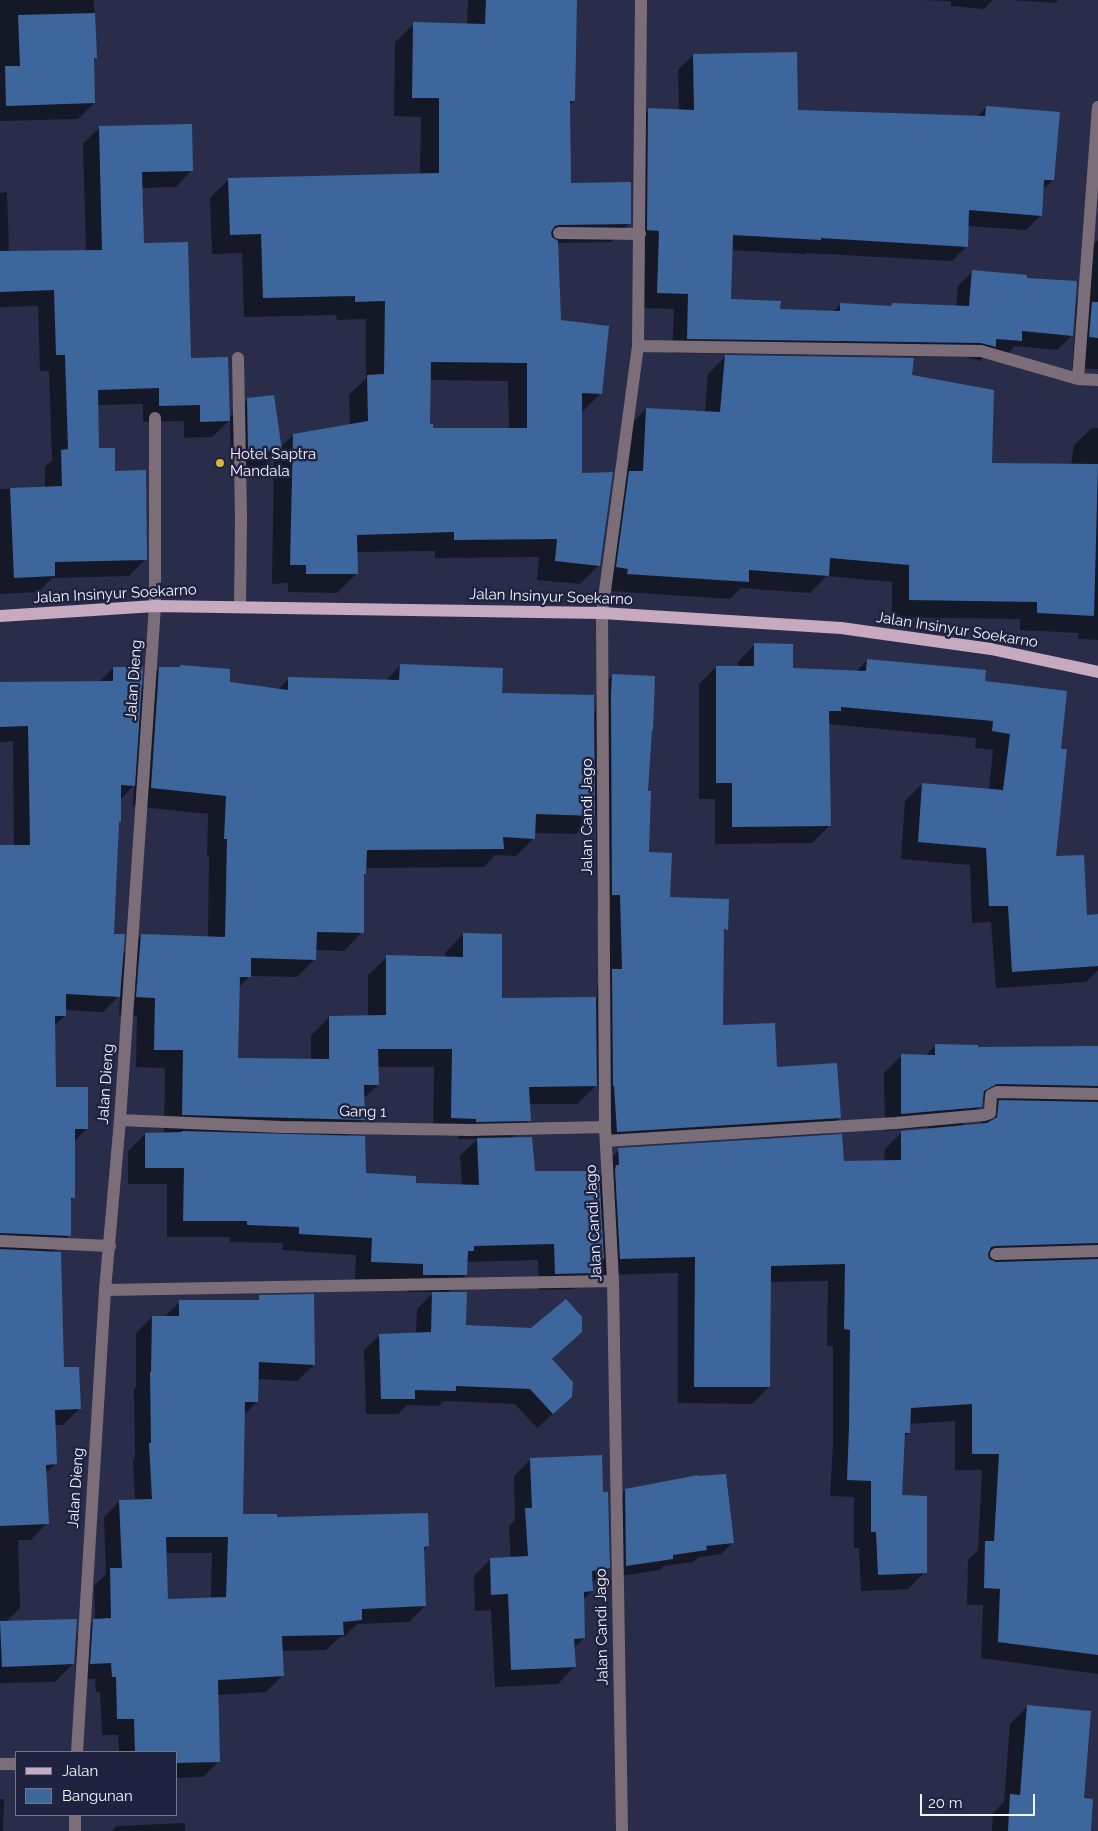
<!DOCTYPE html>
<style>
body{margin:0}
#map{position:relative;width:1098px;height:1831px;overflow:hidden;background:#292d4a;font-family:Raleway,sans-serif}
canvas{display:block}
.legend{position:absolute;left:15px;top:1751px;width:162px;height:65px;box-sizing:border-box;background:#1f233f;border:1px solid #73778c;margin:0;padding:6px 9px;list-style:none;font-size:15px;color:#f1f4ff}
.legend li{display:flex;align-items:center;gap:10px;height:25px}
.legend b{width:25px;border:1px solid #73778c}
.scale{position:absolute;left:920px;top:1794px;width:115px;height:22px;box-sizing:border-box;border:2px solid #f1f4ff;border-top:0;padding-left:6px;font-size:15px;line-height:18px;white-space:nowrap;color:#f1f4ff;-webkit-text-stroke:4px #1f233f;paint-order:stroke}
</style>
<div id="map">
<canvas width="1098" height="1831"></canvas>
<ul class="legend">
<li><b style="height:6px;background:#c7aabf"></b>Jalan</li>
<li><b style="height:14px;background:#3d669d"></b>Bangunan</li>
</ul>
<div class="scale">20 m</div>
</div>
<script>
const context = document.querySelector('canvas').getContext('2d');
context.lineJoin = 'round';
function fill(path, color) {
  context.fillStyle = color;
  context.fill(path, 'evenodd');
}
function poly(rows) {
  const path = new Path2D();
  for (const r of rows) {
    path.moveTo(r[0], r[1]);
    for (let i = 2; i < r.length; i += 2) path.lineTo(r[i], r[i + 1]);
  }
  return path;
}
function stroke(path, color, width, dash) {
  context.strokeStyle = color;
  context.lineWidth = width;
  context.lineCap = dash ? 'butt' : 'round';
  context.setLineDash(dash || []);
  context.stroke(path);
}
function label(font, color, halo, rows, align = 'center') {
  context.font = font + ' Raleway,sans-serif';
  context.lineWidth = 5;
  context.setLineDash([]);
  context.textBaseline = 'middle';
  context.strokeStyle = halo;
  context.fillStyle = color;
  for (const [text, x, y, turn = 0] of rows) {
    context.save();
    context.translate(x, y);
    context.rotate((+turn || 0) * Math.PI / 180);
    context.textAlign = isNaN(turn) ? turn : align;
    if (halo) context.strokeText(text, 0, 0);
    context.fillText(text, 0, 0);
    context.restore();
  }
}
const shadow = poly([
 [0,0,94,0,95,58,92,61,94,103,78,119,0,121],
 [468,0,576,0,574,101,569,105,570,184,630,223,611,242,557,243,559,321,601,393,582,412,580,474,599,565,580,584,537,580,539,557,435,558,435,551,356,552,356,574,337,593,288,592,288,583,272,584,274,457,263,468,231,467,230,420,212,437,184,438,184,421,143,422,143,404,97,405,98,450,114,472,146,559,129,576,52,578,38,592,0,594,0,489,45,488,45,467,52,460,49,371,40,371,38,306,0,307,0,193,7,192,9,252,86,251,83,144,99,128,192,170,176,187,141,188,143,244,190,359,229,418,247,400,280,448,293,435,350,425,349,395,366,378,366,319,337,320,336,315,244,317,242,253,212,254,210,198,229,179,420,174,421,117,394,116,395,42,414,24,467,25],
 [430,380,508,381,509,429,432,430,429,425],
 [920,0,993,0,984,9,951,6,951,1],
 [1011,0,1058,0,1055,3],
 [693,55,797,111,977,117,986,107,1053,180,1042,190,1041,215,1026,230,967,226,967,246,952,261,806,253,804,254,731,250,730,300,779,310,833,312,840,305,888,307,892,304,956,307,958,286,973,271,1026,279,1072,335,1057,350,1015,346,1005,356,987,354,980,361,966,357,672,353,674,309,642,308,634,124,649,109,679,111,678,70],
 [1098,240,1098,369,1072,368,1077,299,1090,286,1093,245],
 [725,357,911,376,991,465,1071,465,1074,445,1092,428,1098,428,1098,640,1078,639,1079,633,1020,630,1020,619,892,617,892,582,827,576,810,593,741,588,730,599,610,591,629,426,646,409,705,412,708,374],
 [755,644,792,669,856,672,867,660,984,682,1059,750,1054,857,1085,916,1098,915,1098,970,1086,982,996,988,991,922,972,923,970,865,901,859,905,801,922,784,989,790,993,750,975,748,976,738,828,724,829,826,812,843,715,844,715,799,699,799,699,684,716,667,738,667,738,662],
 [180,666,228,683,278,690,289,678,385,681,400,666,500,695,595,713,597,691,612,676,650,731,647,792,648,854,669,898,726,929,723,932,722,1026,839,1118,824,1134,602,1147,598,1084,577,1104,529,1104,530,1120,512,1138,534,1172,599,1184,603,1180,602,1167,619,1150,843,1163,884,1162,885,1149,902,1132,928,1129,928,1127,885,1131,884,1073,901,1056,925,1056,936,1045,976,1049,1098,1047,1098,1674,981,1658,983,1605,967,1605,968,1560,978,1550,982,1470,955,1470,955,1421,909,1424,909,1433,903,1438,901,1497,925,1572,908,1589,861,1591,859,1548,854,1548,854,1497,830,1496,833,1445,833,1346,827,1346,828,1281,770,1282,769,1387,752,1404,678,1403,678,1273,603,1275,602,1258,574,1289,539,1290,538,1260,467,1262,466,1275,448,1293,464,1326,565,1347,551,1360,555,1412,537,1428,515,1404,444,1401,439,1406,407,1405,398,1414,366,1414,364,1350,380,1335,416,1334,417,1309,434,1292,407,1292,407,1280,355,1279,356,1255,282,1250,283,1243,230,1242,230,1237,167,1237,167,1184,128,1184,128,1151,145,1134,164,1134,165,1068,136,1067,137,1016,119,1015,120,995,103,1012,65,1010,65,1016,54,1026,54,1088,86,1129,74,1142,73,1198,70,1201,69,1236,52,1253,63,1368,79,1409,63,1425,54,1425,55,1464,45,1474,47,1523,31,1540,18,1540,20,1608,6,1622,73,1664,55,1682,0,1683,0,847,14,847,13,741,0,742,0,684,99,682,113,668,140,688,160,668,179,668],
 [134,785,133,806,208,814,207,856,209,857,208,938,141,936,122,955,113,935,118,824,120,821,120,800],
 [596,814,597,910,605,911,607,977,597,986,597,998,501,999,463,934,445,953,445,958,387,957,368,975,368,1017,329,1017,311,1036,311,1060,236,1059,238,988,250,976,297,977,315,959,315,950,344,951,362,932,363,876,365,874,365,868,484,867,495,855,516,856,534,838,534,833,576,834],
 [377,1067,434,1067,433,1136,458,1136,458,1139,477,1139,460,1156,462,1186,414,1184,365,1175,346,1137,364,1120,363,1099,378,1085],
 [982,1101,1000,1101,982,1119,981,1124,961,1126,981,1106],
 [260,1297,314,1365,297,1381,257,1379,257,1402,244,1415,242,1516,276,1518,428,1546,423,1551,425,1606,409,1622,357,1624,345,1636,340,1637,326,1650,281,1651,283,1675,266,1692,217,1695,219,1761,203,1777,176,1778,176,1752,119,1752,118,1735,102,1735,100,1692,96,1692,95,1679,75,1680,77,1636,95,1620,94,1586,106,1574,104,1517,120,1501,135,1500,133,1460,135,1458,134,1389,136,1387,136,1333,152,1317,164,1317,180,1302,255,1302],
 [165,1553,212,1553,211,1599,167,1601],
 [531,1459,602,1494,608,1568,591,1584,592,1591,583,1600,584,1638,573,1649,574,1667,558,1684,495,1687,491,1610,475,1611,474,1576,491,1559,511,1558,509,1526,515,1520,514,1476],
 [625,1490,733,1542,721,1554,699,1557,693,1562,664,1566,660,1570,614,1577,613,1502],
 [1027,1707,1082,1800,1090,1831,992,1831,993,1813,1004,1802,1010,1724],
 [0,1799,4,1799,3,1831,0,1831],
 [185,1823,185,1831,112,1831,117,1826]
]);
const building = poly([
 [486,0,577,0,575,101,570,101,571,183,631,182,631,224,559,225,555,226,551,232,552,237,558,241,561,320,609,326,602,394,582,393,582,473,613,472,600,566,555,561,557,539,454,540,454,532,357,535,358,574,306,574,306,565,290,565,293,434,368,421,367,375,384,374,385,301,355,302,355,296,263,298,261,234,230,235,228,178,439,173,439,98,412,98,413,22,485,24],
 [431,362,527,363,527,428,433,428,433,424,430,424],
 [95,13,97,58,94,58,95,103,6,106,5,66,20,66,18,15],
 [797,52,798,110,985,116,986,106,1060,112,1054,180,1044,180,1042,216,969,210,968,247,821,238,821,240,733,235,731,299,781,301,780,309,840,311,840,303,891,306,892,303,969,306,972,270,1027,275,1027,278,1077,281,1073,336,1022,331,1022,341,996,339,996,347,981,343,687,339,688,294,657,293,659,231,647,230,648,108,694,110,693,54],
 [192,124,193,171,142,172,144,243,188,242,191,358,228,357,230,421,200,422,200,405,159,406,159,388,98,390,99,448,115,448,115,471,146,470,147,560,55,562,55,576,14,578,10,488,62,486,61,450,68,449,65,355,56,355,54,290,0,292,0,251,102,250,99,126],
 [1092,302,1098,302,1098,338,1089,337],
 [725,355,914,358,912,375,994,390,992,463,1098,464,1094,616,1037,613,1037,602,909,600,909,565,830,558,829,576,749,570,749,582,627,574,628,569,616,567,629,471,643,471,646,408,720,412],
 [274,395,282,451,248,450,247,398],
 [754,643,793,644,793,668,866,671,867,659,986,670,985,681,1067,691,1061,749,1067,749,1056,856,1084,855,1087,915,1098,914,1098,966,1012,972,1008,906,989,906,986,848,918,842,922,783,1003,790,1010,734,992,731,993,721,841,707,841,711,829,711,831,826,732,827,732,783,716,783,716,666,754,666],
 [400,664,503,668,502,693,594,695,595,816,536,814,535,839,503,837,504,849,367,850,366,874,364,874,364,933,317,932,316,960,251,958,251,977,240,977,238,1058,329,1059,329,1016,386,1015,386,955,463,957,463,933,502,934,502,998,596,997,597,1086,529,1087,531,1121,476,1122,476,1119,451,1118,452,1049,378,1049,379,1085,364,1085,365,1120,182,1115,183,1050,154,1050,155,998,136,997,141,934,225,937,227,839,224,839,226,796,151,788,159,667,180,667,180,665,230,669,230,682,288,690,288,677,399,680],
 [113,667,143,667,135,786,121,785,121,822,119,822,114,934,125,934,120,997,66,994,66,1016,55,1016,56,1087,88,1087,88,1129,75,1129,75,1198,71,1198,71,1236,0,1233,0,845,30,845,28,726,0,727,0,682,113,681],
 [612,674,655,676,653,730,652,730,648,791,651,791,649,852,672,853,670,897,729,899,728,930,724,929,723,1025,775,1023,777,1067,837,1063,841,1118,617,1132,614,1086,613,1086,612,969,622,969,620,895,612,895,611,695],
 [935,1044,978,1045,978,1047,1098,1046,1098,1086,997,1084,984,1091,982,1107,901,1114,901,1054,935,1055],
 [999,1100,1098,1102,1098,1243,996,1246,991,1247,988,1254,989,1259,996,1262,1098,1259,1098,1655,998,1642,1000,1589,984,1588,985,1541,994,1541,999,1454,972,1454,972,1404,911,1408,910,1433,905,1433,902,1495,927,1496,927,1573,878,1575,876,1532,871,1532,871,1481,847,1480,849,1427,850,1330,844,1329,845,1264,771,1266,770,1387,694,1387,695,1257,620,1259,615,1170,616,1165,619,1165,618,1148,842,1134,844,1161,901,1160,901,1131,987,1123,997,1117],
 [182,1131,365,1136,366,1173,416,1176,416,1183,479,1185,477,1138,532,1137,535,1171,599,1171,604,1259,592,1259,593,1273,555,1274,554,1244,474,1246,474,1251,468,1251,467,1275,423,1275,423,1264,371,1262,372,1238,299,1234,299,1227,247,1225,247,1221,183,1221,184,1168,145,1168,145,1133,182,1132],
 [0,1249,61,1252,64,1367,79,1367,81,1409,55,1410,57,1464,46,1465,49,1524,0,1526],
 [432,1292,467,1292,466,1325,531,1328,566,1299,582,1317,582,1332,552,1359,573,1382,572,1397,553,1414,530,1389,456,1386,456,1391,415,1390,415,1399,381,1399,379,1334,431,1332],
 [314,1294,315,1365,259,1362,258,1402,245,1402,243,1514,277,1514,277,1517,428,1513,429,1546,424,1547,426,1606,362,1609,362,1620,343,1622,344,1635,282,1636,284,1676,218,1680,220,1762,176,1763,176,1752,135,1752,134,1719,117,1719,116,1677,112,1677,111,1663,90,1664,93,1619,111,1618,110,1568,122,1568,119,1500,152,1499,149,1443,151,1443,150,1372,151,1372,152,1316,179,1316,179,1300,259,1300,259,1295],
 [166,1537,228,1537,226,1597,168,1599],
 [602,1455,603,1492,608,1492,610,1568,592,1571,593,1591,584,1592,585,1638,574,1639,576,1667,511,1670,508,1594,491,1595,490,1558,528,1556,525,1508,532,1508,530,1458],
 [726,1474,734,1543,706,1546,707,1550,673,1555,673,1559,626,1566,625,1489,698,1475,698,1476],
 [77,1619,74,1664,2,1667,0,1621],
 [1027,1705,1091,1711,1084,1798,1093,1799,1091,1831,1008,1831,1010,1794,1020,1795]
]);
const minor = poly([
 [559,233,640,234],
 [638,346,981,351,1078,379,1098,380],
 [238,358,241,517,240,607],
 [1078,379,1098,107],
 [120,1120,281,1127,470,1130,605,1127],
 [606,1141,896,1123,984,1115,990,1113,991,1095,997,1092,1098,1094],
 [0,1241,110,1246],
 [996,1254,1098,1251],
 [105,1290,613,1281],
 [77,1752,105,1290,120,1120,155,606,155,418],
 [0,1764,16,1764],
 [75,1831,75,1815],
 [622,1831,613,1281,605,1127,602,613,638,346,641,0]
]);
const major = poly([
 [0,616,155,606,602,613,841,628,991,649,1098,672]
]);
const markers = [
 [220,463,5,"#d3b635"]
];
const poiNames = [
 ["Hotel Saptra",230,454],
 ["Mandala",230,471]
];
const streetNames = [
 ["Jalan Insinyur Soekarno",115,594,-3],
 ["Jalan Insinyur Soekarno",551,597,2],
 ["Jalan Insinyur Soekarno",957,630,9],
 ["Jalan Dieng",134,680,-86],
 ["Jalan Candi Jago",587,817,-90],
 ["Jalan Dieng",106,1084,-86],
 ["Gang 1",363,1112,1],
 ["Jalan Candi Jago",594,1223,-93],
 ["Jalan Dieng",76,1488,-86],
 ["Jalan Candi Jago",602,1627,-91]
];
fill(shadow, '#0007');
fill(building, '#3d669d');
stroke(minor, '#7c6e78', 12);
stroke(major, '#c7aabf', 12);
for (const [x, y, r, color] of markers) {
  const dot = new Path2D();
  dot.arc(x, y, r, 0, 2 * Math.PI);
  context.fillStyle = color;
  context.fill(dot);
  stroke(dot, '#1f233f', 2);
}
label('15px', '#f1f4ff', '#1f233f', poiNames, 'left');
label('15px', '#f1f4ff', '#1f233f', streetNames);
</script>
